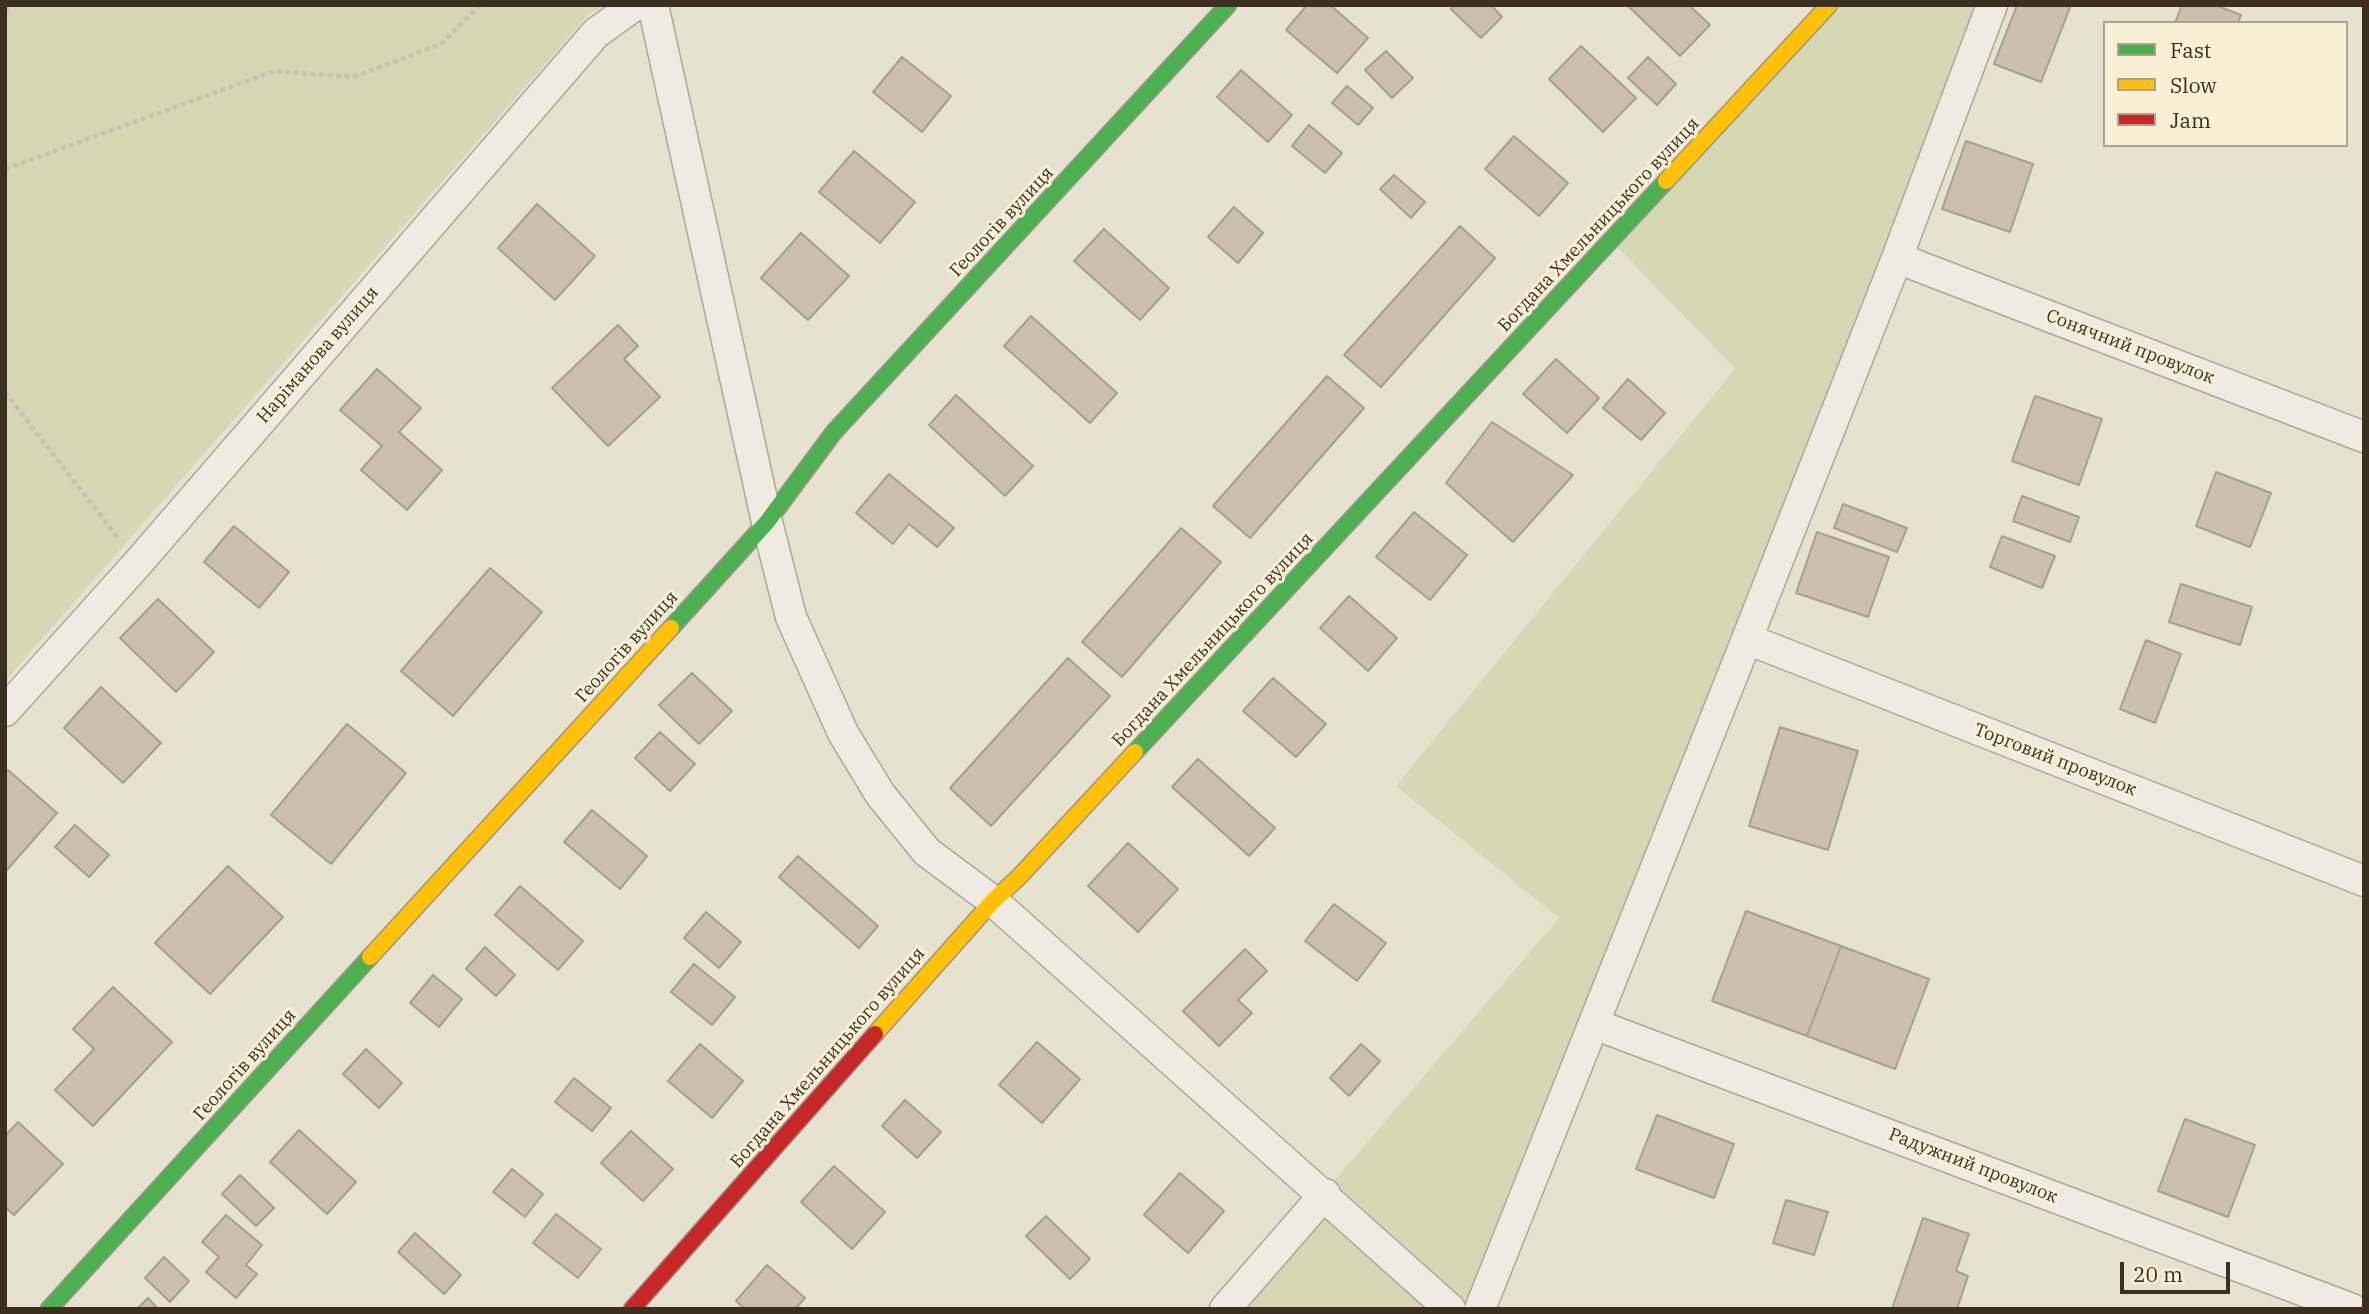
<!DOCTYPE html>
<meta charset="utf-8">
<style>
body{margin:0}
#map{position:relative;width:2369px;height:1314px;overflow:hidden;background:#e7e1d0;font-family:"IBM Plex Serif",serif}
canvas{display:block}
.frame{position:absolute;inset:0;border:7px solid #3d2f1f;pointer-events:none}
.legend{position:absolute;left:2103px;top:21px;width:245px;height:126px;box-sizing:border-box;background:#f8f0d6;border:2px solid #ada38d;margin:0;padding:9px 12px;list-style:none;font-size:21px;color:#3d2f1f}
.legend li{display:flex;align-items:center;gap:14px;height:35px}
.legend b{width:35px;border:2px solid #ada38d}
.scale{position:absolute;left:2120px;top:1262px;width:110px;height:32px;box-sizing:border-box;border:4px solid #3d2f1f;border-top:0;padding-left:9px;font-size:21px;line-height:24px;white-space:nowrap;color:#3d2f1f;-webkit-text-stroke:5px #f8f0d6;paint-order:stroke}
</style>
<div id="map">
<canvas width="2369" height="1314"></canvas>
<div class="frame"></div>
<ul class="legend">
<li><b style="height:9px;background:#4caf50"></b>Fast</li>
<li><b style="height:9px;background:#ffc107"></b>Slow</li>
<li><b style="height:9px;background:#c62828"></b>Jam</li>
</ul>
<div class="scale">20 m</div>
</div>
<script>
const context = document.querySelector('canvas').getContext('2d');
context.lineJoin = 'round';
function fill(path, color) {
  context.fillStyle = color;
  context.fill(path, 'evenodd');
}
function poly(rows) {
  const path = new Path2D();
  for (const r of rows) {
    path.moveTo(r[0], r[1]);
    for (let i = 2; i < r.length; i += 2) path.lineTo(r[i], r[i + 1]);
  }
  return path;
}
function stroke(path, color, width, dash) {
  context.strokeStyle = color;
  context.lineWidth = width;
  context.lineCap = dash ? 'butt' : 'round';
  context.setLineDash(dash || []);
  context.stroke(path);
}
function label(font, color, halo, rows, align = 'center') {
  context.font = font + ' "IBM Plex Serif",serif';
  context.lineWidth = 6;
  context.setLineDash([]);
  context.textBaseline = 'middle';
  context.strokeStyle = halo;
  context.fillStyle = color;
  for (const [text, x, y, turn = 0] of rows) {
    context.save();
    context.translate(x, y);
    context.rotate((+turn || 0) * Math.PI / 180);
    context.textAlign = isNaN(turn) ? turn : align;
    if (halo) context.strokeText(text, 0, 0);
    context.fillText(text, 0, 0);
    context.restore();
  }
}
const green = poly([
 [5,5,605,5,589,14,5,681],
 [1829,5,1992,5,1480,1309,1225,1309,1559,918,1396,786,1735,369,1611,240]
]);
const building = poly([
 [1307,5,1330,5,1368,38,1337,73,1286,30,1307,5],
 [1455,5,1491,5,1502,17,1481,38,1451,9,1455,5],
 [1627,5,1689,5,1710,25,1680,56,1627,5],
 [2017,5,2071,5,2041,82,1994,64,2017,5],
 [2182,5,2215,5,2241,15,2238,23,2175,23,2182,5],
 [1581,46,1636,98,1603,132,1549,79,1581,46],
 [1386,51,1413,78,1392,98,1365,70,1386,51],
 [902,57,951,96,922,132,873,92,902,57],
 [1648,57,1676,84,1657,105,1628,78,1648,57],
 [1241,70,1292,115,1268,142,1217,97,1241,70],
 [1347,86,1373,108,1358,125,1332,103,1347,86],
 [1309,125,1342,153,1325,173,1292,146,1309,125],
 [1514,136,1568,183,1539,216,1485,169,1514,136],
 [1966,141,2033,164,2010,232,1942,209,1966,141],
 [854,151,915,202,880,243,819,192,854,151],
 [1394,175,1425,202,1411,218,1380,189,1394,175],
 [537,204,595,256,555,300,498,248,537,204],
 [1234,207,1263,233,1238,263,1208,237,1234,207],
 [1460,226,1495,258,1381,387,1344,355,1460,226],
 [1104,229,1169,288,1140,320,1074,261,1104,229],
 [801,233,849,276,808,320,761,278,801,233],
 [1031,316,1117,393,1090,423,1004,346,1031,316],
 [618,325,638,346,624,359,660,397,608,446,552,388,618,325],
 [1556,359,1599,398,1567,433,1523,394,1556,359],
 [377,369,421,408,399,432,442,470,407,510,361,470,382,446,340,410,377,369],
 [1327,376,1364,408,1250,538,1213,506,1327,376],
 [1628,379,1665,413,1641,440,1603,408,1628,379],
 [956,395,1033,466,1005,496,929,425,956,395],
 [2035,396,2102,419,2079,485,2012,461,2035,396],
 [1492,422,1573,475,1513,542,1446,483,1492,422],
 [2216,472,2271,493,2250,547,2196,526,2216,472],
 [889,474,954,528,937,547,909,524,893,544,856,513,889,474],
 [2022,496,2079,517,2070,542,2013,521,2022,496],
 [1843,504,1907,528,1897,552,1834,528,1843,504],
 [1414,512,1467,555,1430,600,1376,557,1414,512],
 [234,526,289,572,259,608,204,562,234,526],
 [1181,528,1221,562,1122,677,1082,642,1181,528],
 [1817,532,1889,557,1868,617,1796,593,1817,532],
 [2002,536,2055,556,2042,588,1990,567,2002,536],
 [490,568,542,612,453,716,401,671,490,568],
 [2181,584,2252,607,2240,645,2169,622,2181,584],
 [1349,596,1397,638,1368,671,1320,628,1349,596],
 [158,599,214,652,176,692,120,638,158,599],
 [2146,640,2181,654,2155,723,2120,709,2146,640],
 [1068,658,1110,696,991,826,950,788,1068,658],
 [692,673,732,711,699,744,659,705,692,673],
 [1273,678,1326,724,1296,757,1243,711,1273,678],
 [101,687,161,743,123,783,64,728,101,687],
 [347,724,406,773,331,864,271,815,347,724],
 [1780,727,1858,751,1828,850,1749,826,1780,727],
 [660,732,695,764,670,791,635,758,660,732],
 [1198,759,1275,828,1249,856,1172,787,1198,759],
 [8,770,57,813,6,871,5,773,8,770],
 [592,810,647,856,620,889,564,842,592,810],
 [75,825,109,855,89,877,55,847,75,825],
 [1128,843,1178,889,1138,932,1088,886,1128,843],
 [798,856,878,926,859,948,779,877,798,856],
 [228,866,283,917,210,994,155,943,228,866],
 [520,886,583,941,558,970,495,915,520,886],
 [1334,904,1386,943,1357,981,1305,941,1334,904],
 [1746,911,1841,946,1807,1036,1712,1001,1746,911],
 [706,912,741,942,719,968,684,938,706,912],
 [1841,946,1929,979,1895,1069,1807,1036,1841,946],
 [485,947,515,975,496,996,466,969,485,947],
 [1245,949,1267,971,1238,1000,1252,1013,1219,1046,1183,1011,1245,949],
 [694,964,735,997,712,1025,671,992,694,964],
 [433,975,462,999,439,1027,410,1003,433,975],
 [113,987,172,1042,93,1126,55,1090,94,1049,73,1029,113,987],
 [1037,1042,1080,1079,1042,1123,999,1085,1037,1042],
 [700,1044,743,1081,712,1118,668,1081,700,1044],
 [1361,1044,1380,1061,1349,1096,1330,1078,1361,1044],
 [366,1049,402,1083,379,1108,343,1074,366,1049],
 [574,1078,611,1108,592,1131,555,1102,574,1078],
 [905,1100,941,1132,917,1158,882,1126,905,1100],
 [1657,1115,1734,1144,1714,1198,1636,1169,1657,1115],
 [2185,1119,2255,1145,2228,1217,2158,1191,2185,1119],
 [18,1122,63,1164,14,1215,5,1207,5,1136,18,1122],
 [299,1130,356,1182,327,1214,270,1162,299,1130],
 [631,1131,673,1169,643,1201,601,1163,631,1131],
 [834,1166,885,1212,852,1249,801,1202,834,1166],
 [512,1169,543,1194,525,1217,493,1192,512,1169],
 [1180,1173,1224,1211,1188,1253,1144,1215,1180,1173],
 [240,1175,274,1208,256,1226,222,1194,240,1175],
 [1786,1200,1828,1212,1814,1255,1773,1243,1786,1200],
 [556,1214,601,1249,578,1278,533,1243,556,1214],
 [226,1215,262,1245,246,1265,257,1274,236,1298,206,1272,219,1257,202,1242,226,1215],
 [1046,1216,1090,1259,1070,1279,1026,1236,1046,1216],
 [1923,1218,1969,1234,1956,1271,1968,1276,1957,1309,1892,1309,1923,1218],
 [415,1233,461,1275,444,1294,398,1252,415,1233],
 [164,1257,189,1281,170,1302,145,1278,164,1257],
 [767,1265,805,1298,795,1309,745,1309,736,1301,767,1265],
 [148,1298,158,1309,137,1309,148,1298]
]);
const path = poly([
 [5,12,12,5],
 [5,169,274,71,353,77,441,44,480,5],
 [5,392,118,538]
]);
const street = poly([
 [653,5,767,522,791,617,843,733,880,794,927,852,993,901,1450,1309],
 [1897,258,2364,437],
 [1747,639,2364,881],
 [5,711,138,563,596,33,635,5],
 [1594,1024,2352,1309],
 [1225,1309,1325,1194],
 [1480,1309,1747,639,1897,258,1992,5]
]);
const fast = poly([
 [671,628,767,522,834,432,1228,5],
 [1135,752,1666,181],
 [49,1309,370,957]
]);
const slow = poly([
 [1666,181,1829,5],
 [370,957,671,628],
 [875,1034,993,901,1019,877,1135,752]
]);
const jam = poly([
 [632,1309,875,1034]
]);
const streetNames = [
 ["Геологів вулиця",1002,222,-47],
 ["Богдана Хмельницького вулиця",1599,225,-47],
 ["Сонячний провулок",2130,347,21],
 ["Наріманова вулиця",318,355,-49],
 ["Богдана Хмельницького вулиця",1213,640,-47],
 ["Геологів вулиця",627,647,-48],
 ["Торговий провулок",2055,760,21],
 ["Богдана Хмельницького вулиця",828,1058,-49],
 ["Геологів вулиця",245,1065,-48],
 ["Радужний провулок",1973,1166,21]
];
fill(green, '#d5d8b2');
fill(building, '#ccbfb0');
stroke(building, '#a89d8e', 2);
stroke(street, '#ada698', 33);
stroke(fast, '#9c9588', 19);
stroke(slow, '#9c9588', 19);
stroke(jam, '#9c9588', 19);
stroke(path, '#c8c2b8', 4.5, [5, 3.5]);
stroke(street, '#efebe2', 30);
stroke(fast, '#4caf50', 16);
stroke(slow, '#ffc107', 16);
stroke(jam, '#c62828', 16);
label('18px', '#3d2f1f', '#f8f0d6', streetNames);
</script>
